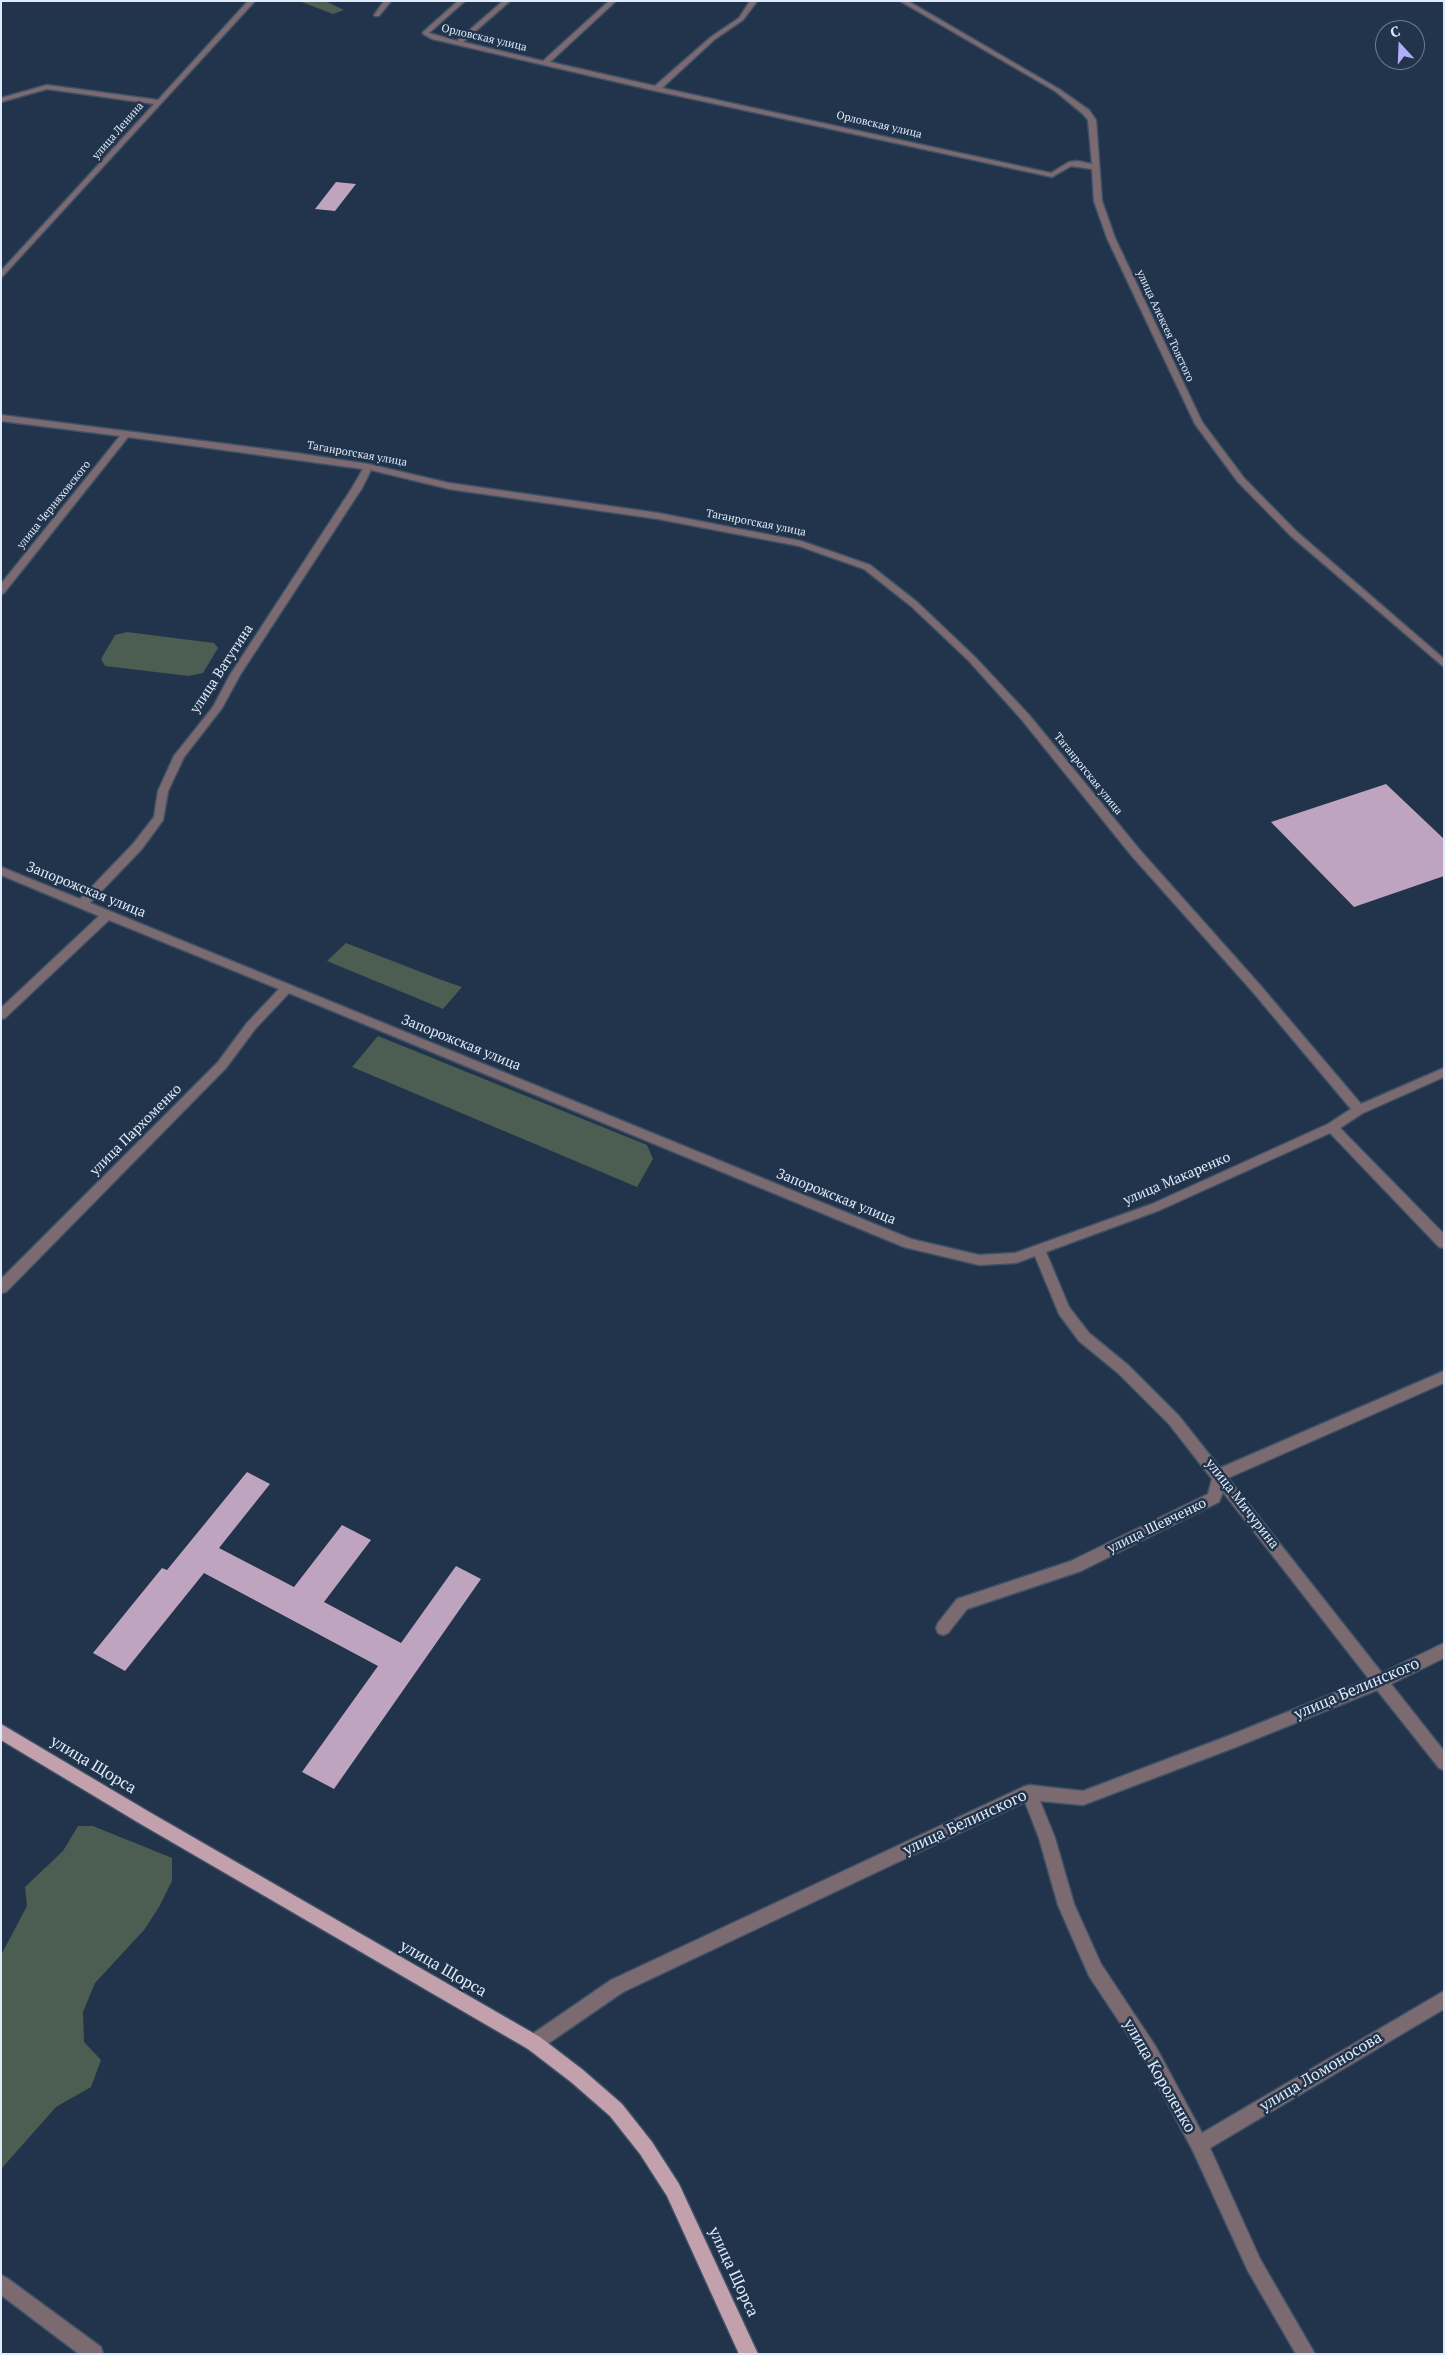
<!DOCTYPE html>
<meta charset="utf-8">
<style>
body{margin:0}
#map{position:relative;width:1445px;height:2355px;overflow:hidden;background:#21344b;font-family:"PT Serif",serif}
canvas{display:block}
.frame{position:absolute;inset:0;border:2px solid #dfebfa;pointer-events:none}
.north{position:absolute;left:1375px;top:20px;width:50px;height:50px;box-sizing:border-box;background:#21344b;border:1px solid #6d7d91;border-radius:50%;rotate:340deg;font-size:14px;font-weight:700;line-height:20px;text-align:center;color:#dfebfa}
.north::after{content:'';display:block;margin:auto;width:18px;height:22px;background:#b0adfa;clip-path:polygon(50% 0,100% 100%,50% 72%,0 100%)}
</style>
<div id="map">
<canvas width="1445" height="2355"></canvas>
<div class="frame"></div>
<div class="north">С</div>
</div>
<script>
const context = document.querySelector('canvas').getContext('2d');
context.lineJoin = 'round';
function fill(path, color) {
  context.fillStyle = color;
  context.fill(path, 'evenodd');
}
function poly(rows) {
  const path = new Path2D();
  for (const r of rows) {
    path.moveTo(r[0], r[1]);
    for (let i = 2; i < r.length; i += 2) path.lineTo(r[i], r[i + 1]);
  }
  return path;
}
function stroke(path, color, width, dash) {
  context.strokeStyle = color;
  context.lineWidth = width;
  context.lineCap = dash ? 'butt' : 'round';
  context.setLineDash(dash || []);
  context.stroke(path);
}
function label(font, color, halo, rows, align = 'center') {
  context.font = font + ' "PT Serif",serif';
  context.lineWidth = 5;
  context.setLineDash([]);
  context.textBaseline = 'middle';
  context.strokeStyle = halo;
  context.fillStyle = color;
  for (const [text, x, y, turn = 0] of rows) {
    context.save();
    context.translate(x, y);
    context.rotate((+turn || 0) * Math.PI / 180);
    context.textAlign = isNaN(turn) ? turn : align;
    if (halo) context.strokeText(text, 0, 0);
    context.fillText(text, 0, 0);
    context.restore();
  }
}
const green = poly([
 [299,1,325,1,344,10,333,14],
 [127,632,214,643,218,648,203,673,189,676,105,666,101,659,115,635],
 [346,943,439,979,462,987,443,1009,327,961],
 [378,1036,647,1145,653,1159,637,1187,352,1067],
 [78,1826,93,1826,172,1858,172,1881,159,1907,144,1930,95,1983,83,2012,84,2042,101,2060,91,2087,56,2107,1,2169,1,1955,27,1906,25,1887,63,1851]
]);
const building = poly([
 [336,182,356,184,335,211,315,209],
 [1386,784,1444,839,1444,876,1354,907,1271,822],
 [247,1472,270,1484,219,1548,294,1587,342,1525,371,1540,324,1602,401,1643,456,1566,481,1579,334,1789,302,1772,378,1666,204,1573,125,1671,93,1653,162,1568,167,1570]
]);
const minor = poly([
 [248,1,255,1,1,278,1,271,154,104,47,89,1,102,1,98,47,85,158,100,248,1],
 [384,1,391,1,379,16,375,16,374,15,384,1],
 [458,1,465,1,429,33,457,41,503,1,510,1,463,42,543,61,609,1,616,1,550,62,655,86,711,37,739,18,750,1,757,1,743,20,715,39,662,88,1051,173,1069,162,1077,161,1092,164,1088,120,1083,114,1055,91,900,1,908,1,1059,89,1089,110,1096,120,1102,201,1115,238,1202,422,1244,478,1297,532,1444,659,1444,667,1291,536,1238,482,1195,424,1107,238,1094,201,1092,169,1071,166,1052,177,656,91,432,39,423,34,423,32,458,1],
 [1,415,296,453,368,464,449,483,658,513,801,541,870,565,917,602,975,657,1030,716,1139,849,1260,985,1361,1104,1444,1068,1444,1077,1363,1113,1340,1128,1444,1234,1444,1248,1439,1247,1330,1133,1160,1210,1046,1252,1069,1307,1089,1333,1128,1365,1179,1416,1220,1468,1444,1371,1444,1383,1228,1478,1382,1673,1444,1643,1444,1658,1391,1684,1444,1751,1444,1770,1439,1768,1377,1690,1236,1747,1083,1805,1040,1801,1055,1838,1074,1904,1101,1964,1156,2047,1202,2133,1444,1991,1444,2009,1210,2148,1260,2259,1315,2354,1296,2354,1248,2271,1193,2151,1144,2059,1089,1976,1058,1905,1039,1838,1025,1802,623,1992,540,2049,534,2051,528,2049,526,2043,528,2037,611,1980,1023,1787,1029,1785,1083,1791,1228,1736,1369,1679,1223,1492,1219,1502,1081,1571,967,1609,948,1633,943,1635,938,1633,936,1628,938,1623,957,1599,1071,1561,1208,1494,1212,1479,1169,1424,1118,1373,1079,1341,1059,1314,1035,1256,1016,1263,979,1265,904,1247,289,993,255,1029,226,1068,6,1292,1,1293,1,1279,218,1062,247,1023,279,989,109,920,5,1018,1,1019,1,1008,99,916,1,875,1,867,80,899,133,844,154,817,158,791,174,756,213,707,230,675,352,488,363,469,128,437,4,593,1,594,1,584,120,436,1,421,1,415],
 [371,470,449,489,658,519,799,546,864,569,911,606,969,661,1022,720,1131,855,1252,991,1351,1109,1328,1124,1152,1204,1015,1253,979,1255,911,1239,90,903,141,850,163,820,168,791,184,757,222,708,240,675,362,488,371,470],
 [1,2275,7,2278,101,2347,103,2354,79,2354,1,2295,1,2275]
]);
const major = poly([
 [1,1724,151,1813,540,2037,583,2070,622,2104,652,2142,679,2184,758,2354,739,2354,667,2196,640,2154,610,2116,571,2082,528,2049,139,1823,1,1740,1,1724]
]);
const farStreetnames = [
 ["Орловская улица",484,38,13],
 ["Орловская улица",879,125,13],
 ["улица Ленина",118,131,-49],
 ["улица Алексея Толстого",1165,326,65],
 ["Таганрогская улица",357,454,10],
 ["улица Черняховского",54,505,-51],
 ["Таганрогская улица",756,523,11],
 ["Таганрогская улица",1088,774,51]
];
const streetNames = [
 ["улица Ватутина",222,669,-57],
 ["Запорожская улица",86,890,22],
 ["Запорожская улица",461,1043,22],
 ["улица Пархоменко",136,1130,-45],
 ["улица Макаренко",1177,1179,-23],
 ["Запорожская улица",836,1197,22],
 ["улица Мичурина",1242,1504,52],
 ["улица Шевченко",1157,1526,-26]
];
const nearStreetnames = [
 ["улица Белинского",1357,1689,-23],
 ["улица Щорса",93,1765,31],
 ["улица Белинского",965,1823,-25],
 ["улица Щорса",443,1969,30],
 ["улица Ломоносова",1321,2072,-31],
 ["улица Короленко",1159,2076,60],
 ["улица Щорса",733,2272,65]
];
fill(green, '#4b5e51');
fill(building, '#bea4bf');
stroke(minor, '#3f5167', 3);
stroke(major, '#3f5167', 3);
fill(minor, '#7b6b70');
fill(major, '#c2a1ad');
label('11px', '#dfebfa', '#21344b', farStreetnames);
label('14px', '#dfebfa', '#21344b', streetNames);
label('16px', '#dfebfa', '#21344b', nearStreetnames);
</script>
